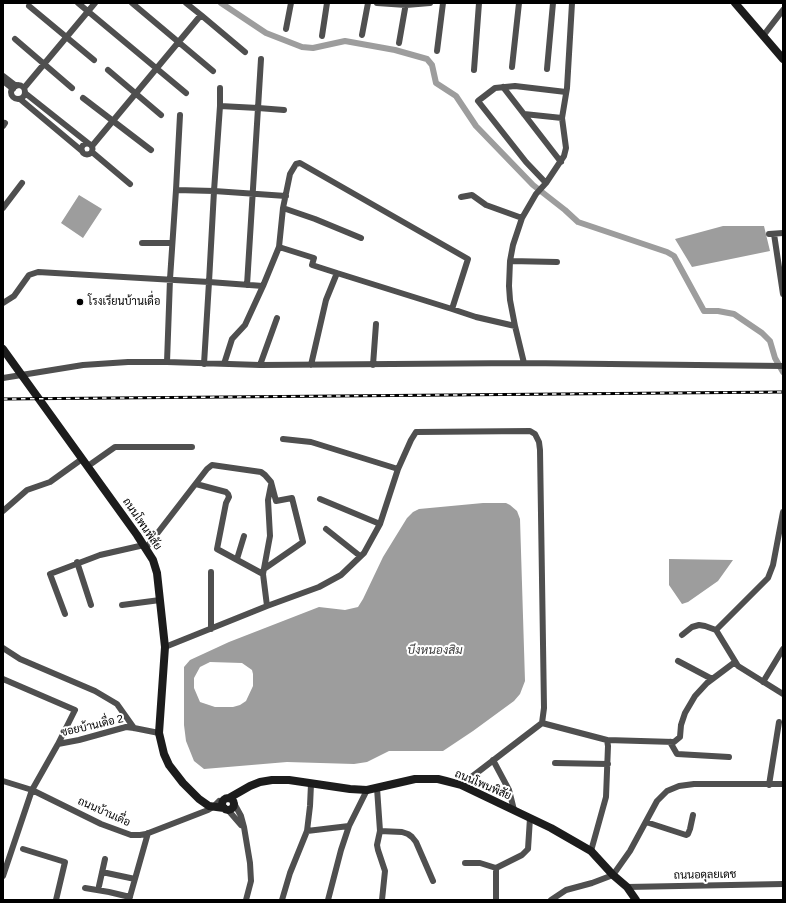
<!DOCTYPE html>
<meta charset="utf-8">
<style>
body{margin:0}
#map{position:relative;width:786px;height:903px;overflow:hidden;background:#fff;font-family:Figtree,sans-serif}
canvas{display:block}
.frame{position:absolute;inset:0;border:4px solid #000;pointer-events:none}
</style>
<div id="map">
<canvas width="786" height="903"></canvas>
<div class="frame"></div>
</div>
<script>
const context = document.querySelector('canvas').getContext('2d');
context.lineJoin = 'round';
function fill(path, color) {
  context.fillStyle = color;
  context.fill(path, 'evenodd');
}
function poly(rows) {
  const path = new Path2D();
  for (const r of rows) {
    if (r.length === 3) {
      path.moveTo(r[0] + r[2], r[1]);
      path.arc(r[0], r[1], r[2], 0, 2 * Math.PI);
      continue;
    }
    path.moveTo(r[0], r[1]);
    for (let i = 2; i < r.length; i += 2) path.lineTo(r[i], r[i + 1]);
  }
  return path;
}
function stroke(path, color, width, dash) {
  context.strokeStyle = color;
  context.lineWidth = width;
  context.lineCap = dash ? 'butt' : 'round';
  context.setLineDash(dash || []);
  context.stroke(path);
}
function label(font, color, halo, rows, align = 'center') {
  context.font = font + ' Figtree,Sarabun,sans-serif';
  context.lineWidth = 4;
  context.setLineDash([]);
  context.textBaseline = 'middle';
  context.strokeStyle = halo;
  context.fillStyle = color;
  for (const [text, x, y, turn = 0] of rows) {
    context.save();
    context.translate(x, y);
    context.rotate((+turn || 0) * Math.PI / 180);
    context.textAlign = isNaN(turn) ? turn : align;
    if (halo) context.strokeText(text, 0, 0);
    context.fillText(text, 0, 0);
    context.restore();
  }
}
const water = poly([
 [79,195,102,209,83,238,61,223],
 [723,226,764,226,770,251,692,267,675,239],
 [483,503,506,503,510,505,517,511,520,519,525,681,520,694,514,701,473,731,443,751,389,751,367,762,354,764,287,762,204,769,194,761,186,741,184,725,184,667,190,660,229,642,319,607,345,610,358,607,363,599,383,557,407,518,413,512,419,509],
 [210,662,242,663,252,670,253,674,253,686,246,701,240,705,233,707,215,707,200,702,194,688,194,678,200,667],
 [669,559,733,560,718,581,688,602,682,604,669,585]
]);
const canal = poly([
 [221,3,266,33,302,47,313,48,345,41,395,50,427,59,432,65,436,83,456,96,476,126,533,185,565,210,578,222,667,252,674,256,704,311,718,311,734,314,762,333,770,341,775,358,783,372]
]);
const street = poly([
 [78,3,186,93],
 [132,3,213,71],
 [377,3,406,5,430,3],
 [29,6,94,60],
 [201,15,245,52],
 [286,29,291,3],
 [362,35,368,3],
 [322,36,327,3],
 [763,36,783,10],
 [15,39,72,88],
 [399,43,406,3],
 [437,51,443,3],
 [261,59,258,108,220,106,214,191,286,196],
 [512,67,519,3],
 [547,69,553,3],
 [108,70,161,115],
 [474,70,479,3],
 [3,76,16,86],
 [3,81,13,89],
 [18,92,7],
 [503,87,561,162],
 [24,88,95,3],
 [25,93,88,143],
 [83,98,151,150],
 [20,99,82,151],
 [220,106,220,88],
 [524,114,562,118],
 [3,126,5,123],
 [87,149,5.5],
 [92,146,201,15,186,3],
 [92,152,130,184],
 [546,183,526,162,478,101,495,88,515,86,566,92],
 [461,197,472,195,486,205,522,218,513,245,510,261],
 [3,208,22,183],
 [283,208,315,219,361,238],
 [522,218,536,194,546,183,564,156,566,148,562,118,567,88,572,3],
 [769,234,783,233],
 [774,234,783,294],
 [142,243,172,243],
 [279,247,314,258,312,265,337,273,326,300,311,365],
 [247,285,258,108,284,110],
 [263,286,279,247,283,208,290,174,296,164,300,163,468,259,452,309,337,273],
 [3,303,14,296,29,275,38,272,209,282,214,191,176,190,180,115],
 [515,326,510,300,509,286,510,261,557,262],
 [167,362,260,365,277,318],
 [524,363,783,366],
 [204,364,209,282,263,286,245,325,232,339,224,364],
 [260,365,524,363,515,326,476,317,452,309],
 [373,365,376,324],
 [3,378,83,365,128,362,167,362,170,279,176,190],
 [283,439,311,442,398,469],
 [88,466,115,447,192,447],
 [196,484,226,492,228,494,229,497,226,503,217,549,263,574],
 [320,499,380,524],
 [3,511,27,490,50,482,82,459],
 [326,529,360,556],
 [146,548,207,469,212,465,261,472,265,475,271,482,276,501,292,498,303,542,264,569],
 [237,559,244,536],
 [77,562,91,605],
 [122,605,160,600],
 [267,606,263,574,270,536,268,500,271,485],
 [65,614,50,574,100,555,144,545],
 [211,629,211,572],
 [716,630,768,578,773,565,783,512],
 [716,630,738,666,783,694],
 [682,635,692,627,699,625,705,626,716,630],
 [165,647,267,606,319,587,341,575,364,553,380,524,398,469,411,440,416,432,530,431,535,434,539,442,540,450,544,708,542,723],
 [3,648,20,659,95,691,117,704,134,728],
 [678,661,712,679],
 [3,679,75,710,58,744],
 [763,682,783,649],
 [607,740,674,742,680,737,681,725,685,713,695,696,707,683,735,662],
 [670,742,677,754,729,757],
 [493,760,509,790,514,810],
 [555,763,608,764],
 [3,781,32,790,101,824,131,835,140,835,146,834,208,810,213,807,219,801],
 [461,785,542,723,607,740,608,746,606,797,591,851],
 [769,785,779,722],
 [377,788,380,831,377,845,378,850,385,871,382,900],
 [235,805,241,816,244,827,250,863,251,881,246,900],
 [228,810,241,825],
 [646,822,686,835,688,834,690,829,693,815],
 [307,831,349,826],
 [380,831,402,832,408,834,412,837,416,842,433,881],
 [23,849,65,862,56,900],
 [465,863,480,863,496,868],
 [102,872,135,879],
 [3,876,32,790,58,744,79,740,126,727,134,728,159,733],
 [99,886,105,859],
 [627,887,783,884],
 [85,888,109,892,130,897],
 [129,900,148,833],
 [282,900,290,873,307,831,310,806,311,784],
 [328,900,341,850,349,826,367,790],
 [496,900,496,868,522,855,528,849,530,818],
 [551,900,566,890,592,883,613,875,630,851,657,801,667,791,679,786,694,784,783,784]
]);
const secondary = poly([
 [735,3,783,59],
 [3,349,137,535,153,560,157,573,165,647,159,733,164,754,169,765,183,783,199,799,209,806,224,808],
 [228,804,6],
 [229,798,250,786,260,782,272,780,289,780,350,789,367,790,415,779,438,779,446,781,461,785,551,828,591,851,613,875,627,887,636,900]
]);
const rail = poly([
 [3,399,783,392]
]);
const markers = [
 [80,302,4,"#000"]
];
const poiNames = [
 ["โรงเรียนบ้านเดื่อ",88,302]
];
const streetNames = [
 ["ถนนโพนพิสัย",142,524,56],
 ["ซอยบ้านเดื่อ 2",92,726,-13],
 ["ถนนโพนพิสัย",483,785,23],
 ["ถนนบ้านเดื่อ",104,812,24],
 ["ถนนอดุลยเดช",705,875,-1]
];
const waterNames = [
 ["บึงหนองสิม",435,650]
];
fill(water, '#9d9d9d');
stroke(canal, '#9d9d9d', 6);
stroke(street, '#4f4f4f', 6);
stroke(secondary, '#1c1c1c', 8);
stroke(rail, '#000', 3);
stroke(rail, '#fff', 1.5, [4.5]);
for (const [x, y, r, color] of markers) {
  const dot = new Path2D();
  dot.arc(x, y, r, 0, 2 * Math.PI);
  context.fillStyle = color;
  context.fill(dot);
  stroke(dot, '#fff', 1.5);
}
label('11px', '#000', '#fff', poiNames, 'left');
label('11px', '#000', '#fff', streetNames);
label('italic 12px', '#3e3e3e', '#fff', waterNames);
</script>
